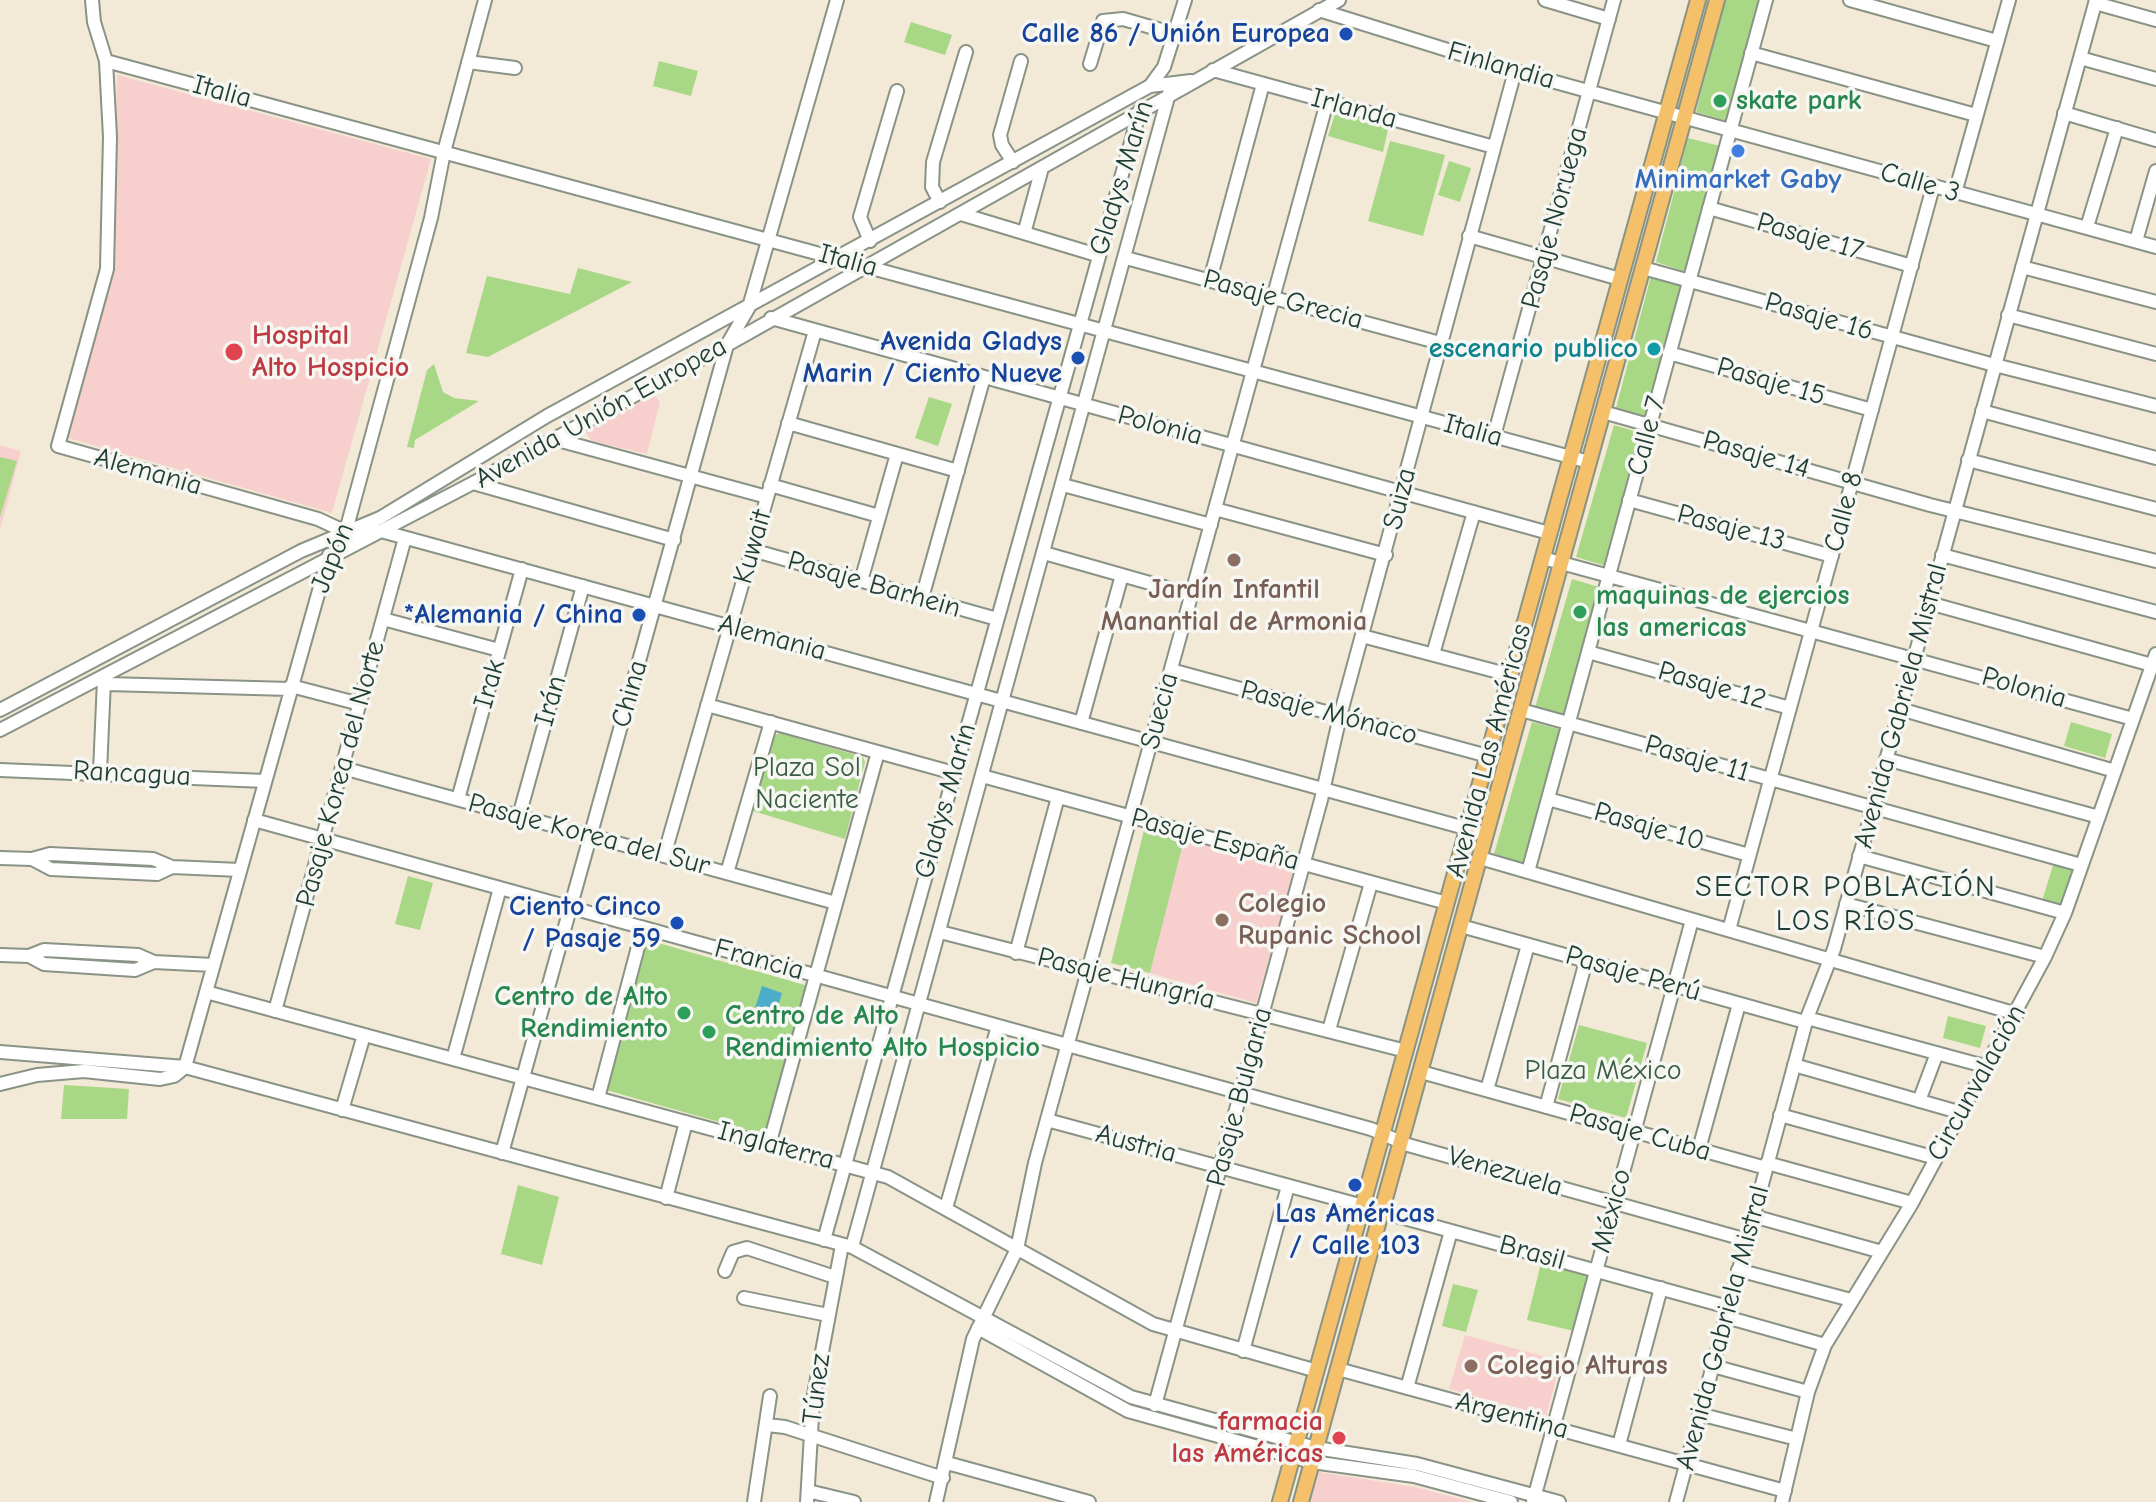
<!DOCTYPE html>
<meta charset="utf-8">
<style>
body{margin:0}
canvas{display:block;background:#f3e9d7}
</style>
<canvas width="2156" height="1502"></canvas>
<script>
const context = document.querySelector('canvas').getContext('2d');
context.lineJoin = 'round';
function fill(path, color) {
  context.fillStyle = color;
  context.fill(path, 'evenodd');
}
function poly(rows) {
  const path = new Path2D();
  for (const r of rows) {
    path.moveTo(r[0], r[1]);
    for (let i = 2; i < r.length; i += 2) path.lineTo(r[i], r[i + 1]);
  }
  return path;
}
function stroke(path, color, width, dash) {
  context.strokeStyle = color;
  context.lineWidth = width;
  context.lineCap = dash ? 'butt' : 'round';
  context.setLineDash(dash || []);
  context.stroke(path);
}
function label(font, color, halo, rows, align = 'center') {
  context.font = font + ' "Comic Neue",sans-serif';
  context.lineWidth = 7;
  context.setLineDash([]);
  context.textBaseline = 'middle';
  context.strokeStyle = halo;
  context.fillStyle = color;
  for (const [text, x, y, turn = 0] of rows) {
    context.save();
    context.translate(x, y);
    context.rotate((+turn || 0) * Math.PI / 180);
    context.textAlign = isNaN(turn) ? turn : align;
    if (halo) context.strokeText(text, 0, 0);
    context.fillText(text, 0, 0);
    context.restore();
  }
}
const built = poly([
 [117,75,431,159,332,513,68,438,113,265],
 [652,391,660,402,647,454,592,441,584,430],
 [0,445,21,451,0,530],
 [1185,836,1297,866,1256,1003,1150,973],
 [1465,1335,1561,1361,1546,1416,1449,1389],
 [1318,1472,1415,1487,1473,1502,1310,1502]
]);
const green = poly([
 [1725,0,1758,0,1727,121,1696,112],
 [911,22,952,35,945,55,904,42],
 [659,61,698,71,691,96,653,86],
 [1336,111,1389,125,1383,152,1328,136],
 [1688,138,1720,146,1687,272,1656,262],
 [1390,141,1445,155,1423,236,1368,221],
 [1449,161,1471,168,1460,202,1438,195],
 [578,268,632,282,488,357,466,353,487,276,570,294],
 [1651,276,1684,285,1650,418,1616,408],
 [434,364,443,392,454,398,479,401,415,440,414,448,407,447,427,370],
 [929,397,952,404,938,446,915,438],
 [1614,425,1644,434,1606,566,1576,557],
 [0,457,17,461,0,517],
 [1572,579,1602,588,1564,720,1534,711],
 [1532,722,1562,730,1524,863,1494,854],
 [2071,722,2112,734,2105,758,2064,746],
 [780,733,863,757,865,762,845,839,753,811,775,735],
 [1145,826,1185,836,1150,973,1111,963],
 [2054,862,2076,869,2064,908,2042,901],
 [408,876,433,883,420,930,395,924],
 [648,940,808,986,765,1135,606,1090],
 [1948,1016,1986,1026,1980,1048,1943,1038],
 [1579,1025,1647,1043,1626,1118,1558,1099],
 [64,1085,129,1089,127,1119,61,1119],
 [518,1185,559,1197,542,1265,501,1254],
 [1541,1263,1587,1275,1574,1331,1527,1320],
 [1453,1284,1478,1290,1466,1332,1442,1326]
]);
const water = poly([
 [762,986,782,993,772,1027,751,1021]
]);
const minor = poly([
 [92,0,94,22,106,61,110,137,107,269,58,446,318,519,348,533,381,531,1487,834],
 [1545,0,1609,19],
 [1850,0,1997,41],
 [2095,3,2156,20],
 [1319,10,1515,71,2156,247],
 [1751,53,1976,115],
 [2080,58,2156,79],
 [106,61,1589,462],
 [468,62,515,68],
 [1090,64,1103,21,1123,19,1175,34],
 [1213,70,1494,147],
 [1150,86,1164,67,1185,0],
 [2064,113,2156,140],
 [1013,162,1002,145,1000,135,1021,61],
 [1955,193,2009,0],
 [940,202,932,187,933,162,966,52],
 [1709,208,1912,266],
 [961,214,1097,255],
 [2087,227,2117,128],
 [1025,230,1042,168],
 [1469,236,1620,279],
 [870,241,860,217,897,91],
 [2136,241,2156,171],
 [1126,258,1440,343],
 [2022,267,2156,302],
 [1643,268,1987,363,2156,406],
 [1210,280,1263,84],
 [2008,315,2156,354],
 [771,318,1549,533],
 [1669,353,1872,410],
 [1982,411,2156,458],
 [1603,412,1930,505,2156,561],
 [788,423,958,471],
 [1494,436,1614,0],
 [554,439,767,497],
 [1968,460,2156,509],
 [473,483,674,540],
 [770,485,879,516],
 [1063,485,1211,525],
 [1629,500,1832,556],
 [1215,509,1386,555],
 [344,538,431,218,444,152,485,0],
 [752,550,997,619],
 [1044,553,1192,595],
 [1942,555,2156,612],
 [1543,558,2133,719],
 [861,581,897,454],
 [922,598,984,377],
 [1929,603,2152,665],
 [383,619,499,650],
 [1362,636,1510,675],
 [1588,652,1790,708],
 [1433,654,1474,512],
 [1171,670,1488,756],
 [107,684,290,689],
 [291,686,360,704],
 [707,705,954,773],
 [1900,709,2115,771],
 [0,710,301,551,380,518,547,416,1150,86,1191,81],
 [1521,710,2081,865],
 [1081,723,1122,575],
 [0,730,473,483,727,345,1339,0],
 [1886,759,2099,817],
 [343,768,836,903],
 [0,770,265,781],
 [100,772,104,680],
 [982,776,1447,903],
 [458,799,522,569],
 [1548,799,1749,855],
 [519,816,583,586],
 [254,820,1371,1129,1408,1145,1747,1240],
 [664,856,815,331],
 [1859,856,2065,913],
 [0,858,32,859,50,854,153,859,172,867,240,870],
 [1480,858,2017,1014],
 [32,859,51,869,157,874,172,867],
 [1528,872,1766,0],
 [727,873,771,722],
 [1846,904,2045,957],
 [1461,926,1805,1022],
 [1729,930,1933,187],
 [940,932,1406,1051],
 [1016,953,1058,797],
 [0,955,29,956,44,950,138,955,154,962,213,965],
 [29,956,44,964,135,970,154,962],
 [206,992,888,1177,1153,1324,1317,1371],
 [275,1011,405,538],
 [1807,1018,1988,1067],
 [1329,1030,1371,883],
 [0,1052,185,1067,852,1247,1131,1397,1316,1448,1417,1464,1559,1502],
 [453,1059,500,888],
 [1794,1065,1962,1113],
 [185,1067,329,555],
 [1421,1072,1766,1168],
 [0,1084,37,1075,84,1071,160,1079,174,1076,185,1067],
 [1487,1090,1528,945],
 [598,1098,643,928],
 [1919,1101,1937,1053],
 [1546,1107,1586,961],
 [342,1110,364,1035],
 [1780,1115,1936,1158],
 [1047,1120,1363,1206],
 [769,1145,878,752],
 [1699,1149,1739,1004],
 [502,1153,727,345,749,307,837,0],
 [1767,1163,1912,1203],
 [666,1198,686,1122],
 [946,1208,998,1026],
 [1382,1212,1728,1307],
 [1753,1216,1882,1252],
 [824,1240,1140,110],
 [852,1247,1170,90],
 [1738,1270,1851,1300],
 [725,1271,733,1252,747,1248,835,1277],
 [744,1298,828,1315],
 [1726,1317,1825,1345],
 [978,1328,1128,1411,1312,1462,1414,1476,1511,1502],
 [1243,1351,1288,1186],
 [1713,1366,1808,1392],
 [1338,1369,1785,1491],
 [1407,1388,1451,1231],
 [1155,1405,1321,800,1340,716,1515,71],
 [1699,1414,1797,1439],
 [767,1425,785,1427,943,1478],
 [1619,1445,1661,1288],
 [947,1463,1089,1502],
 [808,1491,854,1502],
 [754,1502,770,1396],
 [807,1502,813,1400,842,1245],
 [936,1502,973,1339,1017,1249,1035,1163,1327,102],
 [1533,1502,1692,920],
 [1676,1502,1807,1018,1834,949,2096,0],
 [1782,1502,1808,1392,1825,1345,1912,1203,2045,957,2065,913,2156,654]
]);
const major = poly([
 [1280,1502,1698,0],
 [1301,1502,1717,0]
]);
const markers = [
 [1346,34,8,"#1a4fb4"],
 [1720,101,8,"#2e9e5b"],
 [1738,151,8,"#3f7fe0"],
 [1654,349,8,"#0f9aa8"],
 [234,352,10,"#e0444e"],
 [1078,358,8,"#1a4fb4"],
 [1234,560,8,"#8d6e63"],
 [1580,612,8,"#2e9e5b"],
 [639,615,8,"#1a4fb4"],
 [1222,920,8,"#8d6e63"],
 [677,923,8,"#1a4fb4"],
 [684,1013,8,"#2e9e5b"],
 [709,1032,8,"#2e9e5b"],
 [1355,1185,8,"#1a4fb4"],
 [1471,1366,8,"#8d6e63"],
 [1339,1438,8,"#e0444e"]
];
const transitNames = [
 ["Calle 86 / Unión Europea",1330,34],
 ["Avenida Gladys",1062,342],
 ["Marin / Ciento Nueve",1062,374],
 ["*Alemania / China",623,615],
 ["Ciento Cinco",661,907],
 ["/ Pasaje 59",661,939],
 ["Las Américas",1355,1214,"center"],
 ["/ Calle 103",1355,1246,"center"]
];
const streetNames = [
 ["Finlandia",1501,66,16],
 ["Italia",222,92,15],
 ["Irlanda",1354,109,15],
 ["Gladys Marín",1122,178,-73],
 ["Calle 3",1920,183,16],
 ["Pasaje Noruega",1555,218,-75],
 ["Pasaje 17",1810,237,16],
 ["Italia",848,261,15],
 ["Pasaje Grecia",1283,300,15],
 ["Pasaje 16",1819,317,16],
 ["Pasaje 15",1771,382,16],
 ["Avenida Unión Europea",601,413,-29],
 ["Polonia",1160,426,15],
 ["Italia",1473,431,15],
 ["Calle 7",1647,436,-75],
 ["Pasaje 14",1756,455,16],
 ["Alemania",148,472,16],
 ["Suiza",1400,499,-76],
 ["Calle 8",1844,512,-75],
 ["Pasaje 13",1731,528,15],
 ["Kuwait",753,547,-74],
 ["Japón",333,558,-68],
 ["Pasaje Barhein",874,585,16],
 ["Alemania",772,638,15],
 ["Irak",490,684,-74],
 ["Pasaje 12",1712,686,16],
 ["Polonia",2024,688,16],
 ["China",630,694,-74],
 ["Irán",551,701,-74],
 ["Avenida Gabriela Mistral",1901,706,-75],
 ["Suecia",1160,711,-75],
 ["Pasaje Mónaco",1329,713,15],
 ["Avenida Las Américas",1489,751,-75],
 ["Pasaje 11",1697,759,16],
 ["Rancagua",132,774,3],
 ["Pasaje Korea del Norte",341,774,-75],
 ["Gladys Marín",946,801,-74],
 ["Pasaje 10",1649,827,16],
 ["Pasaje Korea del Sur",589,835,15],
 ["Pasaje España",1215,840,15],
 ["Francia",759,960,15],
 ["Pasaje Perú",1633,974,16],
 ["Pasaje Hungría",1126,979,14],
 ["Circunvalación",1977,1083,-61],
 ["Pasaje Bulgaria",1240,1097,-75],
 ["Pasaje Cuba",1640,1133,16],
 ["Austria",1136,1144,15],
 ["Inglaterra",776,1146,15],
 ["Venezuela",1505,1172,16],
 ["México",1612,1211,-75],
 ["Brasil",1532,1253,15],
 ["Avenida Gabriela Mistral",1723,1328,-75],
 ["Túnez",817,1389,-83],
 ["Argentina",1512,1416,15]
];
const leisureNames = [
 ["skate park",1736,101],
 ["maquinas de ejercios",1596,596],
 ["las americas",1596,628],
 ["Centro de Alto",668,997,"right"],
 ["Rendimiento",668,1029,"right"],
 ["Centro de Alto",725,1016],
 ["Rendimiento Alto Hospicio",725,1048]
];
const shopNames = [
 ["Minimarket Gaby",1738,180]
];
const healthNames = [
 ["Hospital",252,336],
 ["Alto Hospicio",252,368],
 ["farmacia",1323,1422,"right"],
 ["las Américas",1323,1454,"right"]
];
const cultureNames = [
 ["escenario publico",1638,349]
];
const educationNames = [
 ["Jardín Infantil",1234,590,"center"],
 ["Manantial de Armonia",1234,622,"center"],
 ["Colegio",1238,904],
 ["Rupanic School",1238,936],
 ["Colegio Alturas",1487,1366]
];
const parkNames = [
 ["Plaza Sol",807,768],
 ["Naciente",807,800],
 ["Plaza México",1603,1071]
];
const neighbourhoodNames = [
 ["SECTOR POBLACIÓN",1846,888],
 ["LOS RÍOS",1846,922]
];
fill(built, '#f7d0cd');
fill(green, '#a8d785');
fill(water, '#4cadcb');
stroke(minor, '#899386', 16);
stroke(major, '#899386', 18);
stroke(minor, '#fff', 12);
stroke(major, '#f4c16a', 14);
for (const [x, y, r, color] of markers) {
  const dot = new Path2D();
  dot.arc(x, y, r, 0, 2 * Math.PI);
  context.fillStyle = color;
  context.fill(dot);
  stroke(dot, '#f6f6f2', 3);
}
label('bold 28px', '#164399', '#f6f6f2', transitNames, 'right');
label('28px', '#1f3d34', '#f6f6f2', streetNames);
label('bold 28px', '#27864d', '#f6f6f2', leisureNames, 'left');
label('bold 28px', '#366cbe', '#f6f6f2', shopNames);
label('bold 28px', '#be3a42', '#f6f6f2', healthNames, 'left');
label('bold 28px', '#0d838f', '#f6f6f2', cultureNames, 'right');
label('bold 28px', '#785e54', '#f6f6f2', educationNames, 'left');
label('28px', '#3a5c44', '#f6f6f2', parkNames);
context.letterSpacing = '2px';
label('30px', '#1f3d34', '#f6f6f2', neighbourhoodNames);
context.letterSpacing = '0px';
</script>
